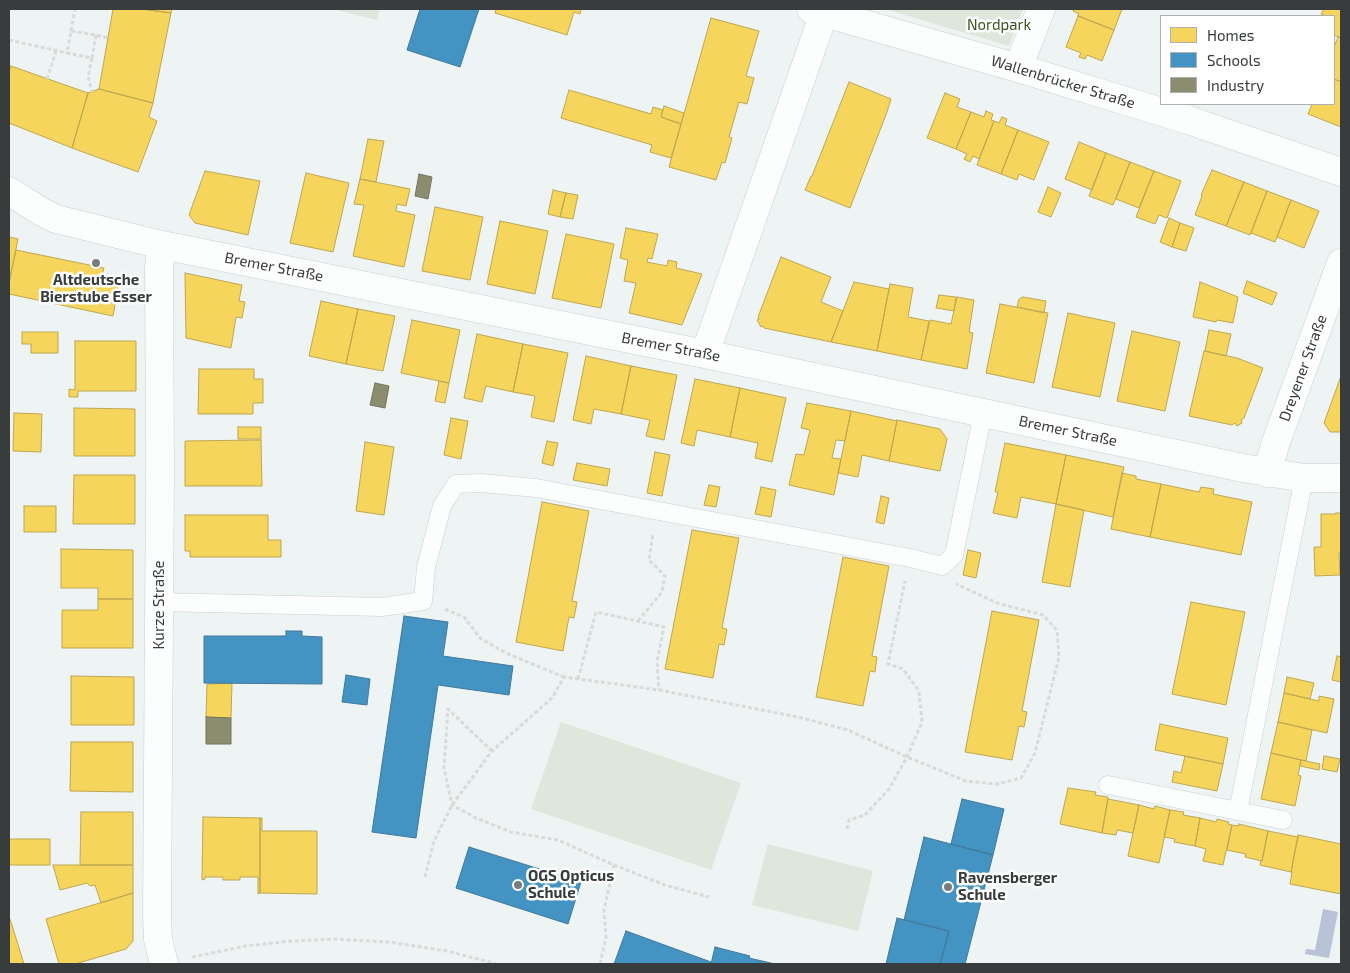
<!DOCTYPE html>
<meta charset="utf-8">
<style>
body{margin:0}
#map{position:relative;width:1350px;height:973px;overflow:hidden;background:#eef3f3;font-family:"Exo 2",sans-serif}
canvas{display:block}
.frame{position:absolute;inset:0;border:10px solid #383c3c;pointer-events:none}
.legend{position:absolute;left:1160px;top:15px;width:175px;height:90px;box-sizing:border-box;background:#fff;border:1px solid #afb1b1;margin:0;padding:6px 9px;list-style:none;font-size:15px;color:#383c3c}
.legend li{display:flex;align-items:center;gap:10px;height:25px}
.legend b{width:25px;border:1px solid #afb1b1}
</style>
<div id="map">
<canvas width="1350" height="973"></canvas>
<div class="frame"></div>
<ul class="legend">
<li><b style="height:14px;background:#f6d55c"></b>Homes</li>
<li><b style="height:14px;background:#4393c3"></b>Schools</li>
<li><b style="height:14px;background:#8c8c6e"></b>Industry</li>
</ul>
</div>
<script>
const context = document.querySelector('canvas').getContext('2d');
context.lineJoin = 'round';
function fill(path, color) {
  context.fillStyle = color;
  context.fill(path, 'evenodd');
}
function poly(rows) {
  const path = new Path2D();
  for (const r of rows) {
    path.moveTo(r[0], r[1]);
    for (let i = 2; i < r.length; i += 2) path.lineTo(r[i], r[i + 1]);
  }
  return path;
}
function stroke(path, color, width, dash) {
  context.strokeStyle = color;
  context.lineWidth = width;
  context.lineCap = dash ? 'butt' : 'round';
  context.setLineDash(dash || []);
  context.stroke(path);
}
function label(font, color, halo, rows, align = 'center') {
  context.font = font + ' "Exo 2",sans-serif';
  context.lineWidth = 5;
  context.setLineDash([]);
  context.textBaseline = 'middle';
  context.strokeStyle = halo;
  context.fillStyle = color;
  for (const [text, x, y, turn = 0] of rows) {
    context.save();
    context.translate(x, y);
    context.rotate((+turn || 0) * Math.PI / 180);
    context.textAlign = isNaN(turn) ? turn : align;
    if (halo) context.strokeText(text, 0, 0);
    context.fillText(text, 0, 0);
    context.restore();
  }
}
const green = poly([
 [332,9,380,9,377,20],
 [885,9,1023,9,1009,46],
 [561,722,741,783,711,870,531,809],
 [768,844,873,871,858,931,752,905]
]);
const water = poly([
 [1323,909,1338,912,1329,958,1305,954,1306,949,1315,950]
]);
const homes = poly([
 [113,9,142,9,171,13,153,103,99,89,113,9],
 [142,9,172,9,171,13,142,9],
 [496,9,581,9,580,14,574,12,567,35,495,13,496,9],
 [1074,9,1122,9,1114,30,1078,16,1079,14,1073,11,1074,9],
 [1324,9,1341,9,1341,38,1334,35,1334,16,1326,16,1321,14,1324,9],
 [1078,16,1114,30,1102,61,1087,55,1085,59,1079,57,1081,53,1066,47,1078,16],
 [711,18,759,31,746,76,754,78,747,104,739,102,729,137,732,138,725,163,722,162,716,180,669,167,711,18],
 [1338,37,1341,38,1341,82,1334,79,1334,47,1338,37],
 [11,66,88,93,72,148,9,123,9,72,11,66],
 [1334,79,1341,82,1341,127,1308,114,1312,104,1334,104,1334,79],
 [849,82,891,99,887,112,850,208,805,190,811,176,812,176,849,82],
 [99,89,153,103,149,117,157,121,138,172,72,148,88,93,99,89],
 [569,90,651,114,653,107,663,110,661,117,681,124,671,158,650,152,652,145,561,118,569,90],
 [945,93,960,99,957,107,971,112,956,149,927,138,945,93],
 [664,106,684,113,681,124,661,117,664,106],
 [986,111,993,114,991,120,994,121,979,159,973,156,970,162,964,159,967,154,956,149,971,112,984,117,986,111],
 [1002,117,1007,119,1005,125,1018,130,1001,174,977,165,994,121,999,123,1002,117],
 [1018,130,1049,142,1034,180,1019,174,1017,180,1001,174,1018,130],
 [368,139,384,141,376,182,360,179,368,139],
 [1079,142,1106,153,1092,190,1065,179,1079,142],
 [1106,153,1130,162,1113,205,1089,196,1106,153],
 [1130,162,1154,171,1139,208,1116,199,1130,162],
 [1212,170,1244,182,1226,226,1195,215,1202,196,1201,195,1212,170],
 [205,171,260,181,248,235,195,223,189,215,205,171],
 [1154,171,1181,181,1167,218,1159,215,1155,224,1136,217,1154,171],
 [306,173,349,183,333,252,290,243,306,173],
 [360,179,410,189,406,206,397,204,396,211,415,215,404,267,353,256,364,205,354,204,360,179],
 [1244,182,1267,191,1250,235,1226,226,1244,182],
 [1048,187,1061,193,1051,217,1038,212,1048,187],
 [553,190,566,193,560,217,548,214,553,190],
 [1267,191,1291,200,1275,242,1251,233,1267,191],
 [566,193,578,195,573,219,560,217,566,193],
 [1291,200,1319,211,1304,248,1277,237,1291,200],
 [435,207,483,217,470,280,422,271,435,207],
 [1169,218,1180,223,1172,247,1160,242,1169,218],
 [500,221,548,231,535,294,487,284,500,221],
 [1180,223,1194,228,1186,251,1172,247,1180,223],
 [626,228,658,234,652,259,648,258,647,262,667,266,668,260,677,262,676,268,702,274,682,325,629,313,636,283,624,281,628,260,620,258,626,228],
 [566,234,614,244,601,308,552,298,566,234],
 [9,237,18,239,9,283,9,237],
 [16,250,104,268,101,279,119,283,113,316,9,294,9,283,16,250],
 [781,257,831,277,821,302,843,311,831,342,764,328,763,326,761,327,757,320,759,319,758,317,781,257],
 [185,273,242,285,239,301,245,302,242,318,236,317,231,348,186,338,185,273],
 [1247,281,1277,293,1272,305,1243,293,1247,281],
 [854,282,889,289,877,351,831,342,854,282],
 [1200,282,1238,297,1233,323,1217,320,1216,322,1193,317,1200,282],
 [890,284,913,288,908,317,929,321,921,360,877,351,890,284],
 [939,295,956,297,954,311,936,308,939,295],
 [957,297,974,300,969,332,973,333,967,369,921,360,930,320,951,324,957,297],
 [1023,297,1046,301,1044,313,1017,307,1019,299,1023,297],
 [321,301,358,309,346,364,309,356,321,301],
 [1000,304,1048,313,1034,383,986,373,1000,304],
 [358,309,395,316,383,371,346,364,358,309],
 [1068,313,1115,323,1100,397,1052,387,1068,313],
 [412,320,460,330,449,383,401,373,412,320],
 [1209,330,1231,334,1226,356,1205,351,1209,330],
 [1132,331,1180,342,1165,411,1117,401,1132,331],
 [22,332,58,332,58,353,31,353,31,344,22,344,22,332],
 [477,334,523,344,513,392,486,386,482,402,464,398,477,334],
 [75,341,136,341,136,391,78,391,78,397,69,397,69,389,75,390,75,341],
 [523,344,568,353,554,422,531,417,535,396,513,392,523,344],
 [1204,351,1237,358,1263,368,1244,418,1241,420,1242,423,1237,426,1235,423,1232,425,1189,416,1204,351],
 [586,356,631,366,621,414,594,409,591,424,573,420,586,356],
 [631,366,677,375,664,440,646,436,650,420,621,414,631,366],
 [199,369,254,369,254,379,263,379,263,403,253,403,253,414,198,414,199,369],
 [1341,376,1341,432,1330,432,1324,423,1341,376],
 [695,379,740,388,730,437,697,430,694,446,681,443,695,379],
 [439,381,449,383,445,403,435,401,439,381],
 [740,388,786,398,772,462,755,458,758,443,730,437,740,388],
 [807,403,851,411,845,441,836,440,832,458,841,459,834,495,789,485,796,454,804,455,810,430,801,428,807,403],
 [74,408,135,409,135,456,74,456,74,408],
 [851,411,897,421,889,461,862,455,858,477,838,473,851,411],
 [14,413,42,414,41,452,13,451,14,413],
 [451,418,468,421,461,459,444,455,451,418],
 [897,420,940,429,947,439,940,471,889,461,897,420],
 [238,427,261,427,261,439,238,439,238,427],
 [261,440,262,486,185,486,185,441,261,440],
 [547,441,558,443,553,466,542,463,547,441],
 [365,442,394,447,384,515,356,511,365,442],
 [1005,443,1066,455,1056,504,1021,497,1017,518,993,513,998,492,995,492,1005,443],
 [655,452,670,455,662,496,647,493,655,452],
 [1066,455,1124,467,1113,517,1056,504,1066,455],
 [577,463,610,469,607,486,573,480,577,463],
 [1122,473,1136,476,1136,479,1161,484,1150,537,1111,529,1122,473],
 [74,475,135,475,135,524,73,524,74,475],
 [1161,484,1199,492,1201,487,1214,489,1213,494,1252,502,1241,555,1150,537,1161,484],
 [709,485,720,487,716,507,704,505,709,485],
 [761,487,776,490,771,517,755,514,761,487],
 [881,496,889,498,884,524,876,522,881,496],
 [542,502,589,511,572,601,577,602,574,618,569,617,563,651,516,642,542,502],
 [1056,504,1084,510,1070,587,1042,582,1056,504],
 [24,506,56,506,56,532,24,532,24,506],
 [1336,513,1341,513,1341,552,1339,552,1340,575,1315,576,1314,547,1321,547,1321,514,1336,514,1336,513],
 [185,515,268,515,268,540,281,540,281,557,190,557,190,551,185,551,185,515],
 [692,530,739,538,722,628,727,629,724,645,719,644,713,678,665,669,692,530],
 [61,549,133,550,133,599,98,599,98,588,61,588,61,549],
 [968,550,981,553,976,578,963,575,968,550],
 [843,557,889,566,872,656,877,657,875,672,870,671,863,706,816,697,843,557],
 [98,599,133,599,133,648,62,648,62,610,98,610,98,599],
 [1191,602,1245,612,1226,705,1172,694,1191,602],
 [992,611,1039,620,1022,711,1027,712,1024,727,1019,726,1012,760,965,752,992,611],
 [1337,656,1341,657,1341,682,1332,680,1337,656],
 [71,676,134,677,134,725,71,725,71,676],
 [1287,677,1314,683,1310,699,1284,693,1287,677],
 [232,683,231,718,206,717,207,684,232,683],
 [1284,693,1319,701,1319,696,1334,699,1327,733,1278,722,1284,693],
 [1278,722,1312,730,1306,761,1271,753,1278,722],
 [1160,724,1228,738,1223,764,1155,750,1160,724],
 [71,742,133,742,133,792,70,791,71,742],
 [1271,753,1301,760,1298,775,1301,776,1295,806,1261,799,1271,753],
 [1185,756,1223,764,1217,791,1172,782,1174,771,1181,773,1185,756],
 [1324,756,1340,759,1337,772,1322,769,1324,756],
 [1301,760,1320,764,1319,770,1300,766,1301,760],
 [1068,788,1096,792,1095,795,1108,797,1102,833,1060,824,1068,788],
 [1108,799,1139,805,1133,833,1117,830,1116,835,1102,833,1108,799],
 [1139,805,1154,809,1155,806,1170,810,1159,863,1128,856,1139,805],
 [1170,810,1184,812,1183,815,1200,818,1195,846,1174,842,1175,839,1164,837,1170,810],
 [81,812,133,812,133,865,80,865,81,812],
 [203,817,260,818,260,893,258,894,258,877,240,877,240,880,223,880,223,877,205,877,205,879,202,880,203,817],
 [260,818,262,818,262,831,317,831,317,894,260,893,260,818],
 [1200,818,1216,822,1217,819,1229,822,1228,824,1232,825,1223,865,1203,861,1206,849,1195,846,1200,818],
 [1239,824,1268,831,1262,861,1245,857,1246,854,1227,850,1232,825,1239,826,1239,824],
 [1268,831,1298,837,1291,872,1260,865,1261,860,1262,861,1268,831],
 [1298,835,1341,844,1341,894,1290,884,1292,872,1291,872,1298,835],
 [9,839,50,839,50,865,9,865,9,839],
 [53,865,133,865,133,893,101,903,95,885,90,886,87,883,60,890,53,865],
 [133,893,133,941,126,949,75,964,59,964,46,919,133,893],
 [9,919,10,919,24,964,9,964,9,919]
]);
const schools = poly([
 [420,9,479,9,460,67,407,50,420,9],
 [404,616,448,622,443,656,513,666,509,695,438,685,416,838,372,832,404,616],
 [286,631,302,631,302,636,322,637,322,684,204,683,204,636,286,636,286,631],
 [346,675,370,679,367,705,342,702,346,675],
 [962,799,1004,809,993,855,951,844,962,799],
 [924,837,993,855,965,964,940,964,949,931,904,920,924,837],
 [469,847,581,882,568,924,456,888,469,847],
 [897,918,949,931,940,964,886,964,897,918],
 [626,931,711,962,711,964,614,964,626,931],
 [715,947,750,956,749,958,775,964,711,964,715,947]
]);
const industry = poly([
 [419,174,432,177,428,199,415,196,419,174],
 [375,383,389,386,385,408,370,405,375,383],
 [206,717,231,718,231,744,206,744,206,717]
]);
const path = poly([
 [71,31,75,9],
 [96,35,92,58,67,53,71,31,96,35,108,38],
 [9,40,67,53],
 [92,58,88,77,92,92],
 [47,79,56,51],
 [445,609,464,617,481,639,508,654,564,677],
 [638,621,662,592,665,576,649,560,653,534],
 [578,679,596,612,664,627,657,662,659,690],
 [492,751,448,709,444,768,452,805,476,818,511,832,558,840,614,865,665,885,709,897],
 [847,829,849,820,865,815,889,789,907,757,922,722,919,691,903,669,888,664,905,581],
 [425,877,434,841,452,805,492,751,552,698,564,677,659,690,798,717,848,730,907,757,966,781,997,784,1021,778,1035,753,1059,657,1057,630,1043,615,997,603,956,584],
 [192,957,246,946,291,941,334,939,389,942,447,951,497,964],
 [600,964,606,937,604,910,614,865]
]);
const lane = poly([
 [159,602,382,607,423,601,426,567,442,506,456,484,481,483,536,488,910,558,942,566,954,555,983,413],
 [1108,785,1283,820],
 [1238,811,1304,478]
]);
const street = poly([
 [811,9,1018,68,1188,120,1341,172],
 [1018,68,1041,9],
 [9,191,40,211,56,219,162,245,705,354,1243,468,1304,478,1341,478],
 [162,245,159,266,160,471,157,916,158,939,164,964],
 [705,354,824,13],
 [1267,473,1275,445,1341,263]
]);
const markers = [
 [96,263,5,"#787c7c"],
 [518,885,5,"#787c7c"],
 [948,887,5,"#787c7c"]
];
const parkNames = [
 ["Nordpark",999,25]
];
const streetNames = [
 ["Wallenbrücker Straße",1063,82,17],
 ["Bremer Straße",274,267,11],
 ["Bremer Straße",671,347,11],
 ["Dreyener Straße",1303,368,-70],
 ["Bremer Straße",1068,431,12],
 ["Kurze Straße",159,605,-90]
];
const poiNames = [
 ["Altdeutsche",96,280,"center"],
 ["Bierstube Esser",96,297,"center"],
 ["OGS Opticus",528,876],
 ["Schule",528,893],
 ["Ravensberger",958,878],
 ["Schule",958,895]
];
fill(green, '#dfe6db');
fill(water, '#b7c4d7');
fill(homes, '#f6d55c');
stroke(homes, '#bda752', 1);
fill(schools, '#4393c3');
stroke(schools, '#40799a', 1);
fill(industry, '#8c8c6e');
stroke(industry, '#73745f', 1);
stroke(lane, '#cccfcf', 19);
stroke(street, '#cccfcf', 29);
stroke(path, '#dadada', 3, [4, 2.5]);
stroke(lane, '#fcfdfd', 18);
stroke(street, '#fcfdfd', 28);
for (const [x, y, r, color] of markers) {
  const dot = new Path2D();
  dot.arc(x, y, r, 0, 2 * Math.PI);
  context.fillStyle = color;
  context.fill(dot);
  stroke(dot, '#fff', 2);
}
label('15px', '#405122', '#fff', parkNames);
label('15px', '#383c3c', '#fff', streetNames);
label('bold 15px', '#383c3c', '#fff', poiNames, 'left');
</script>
